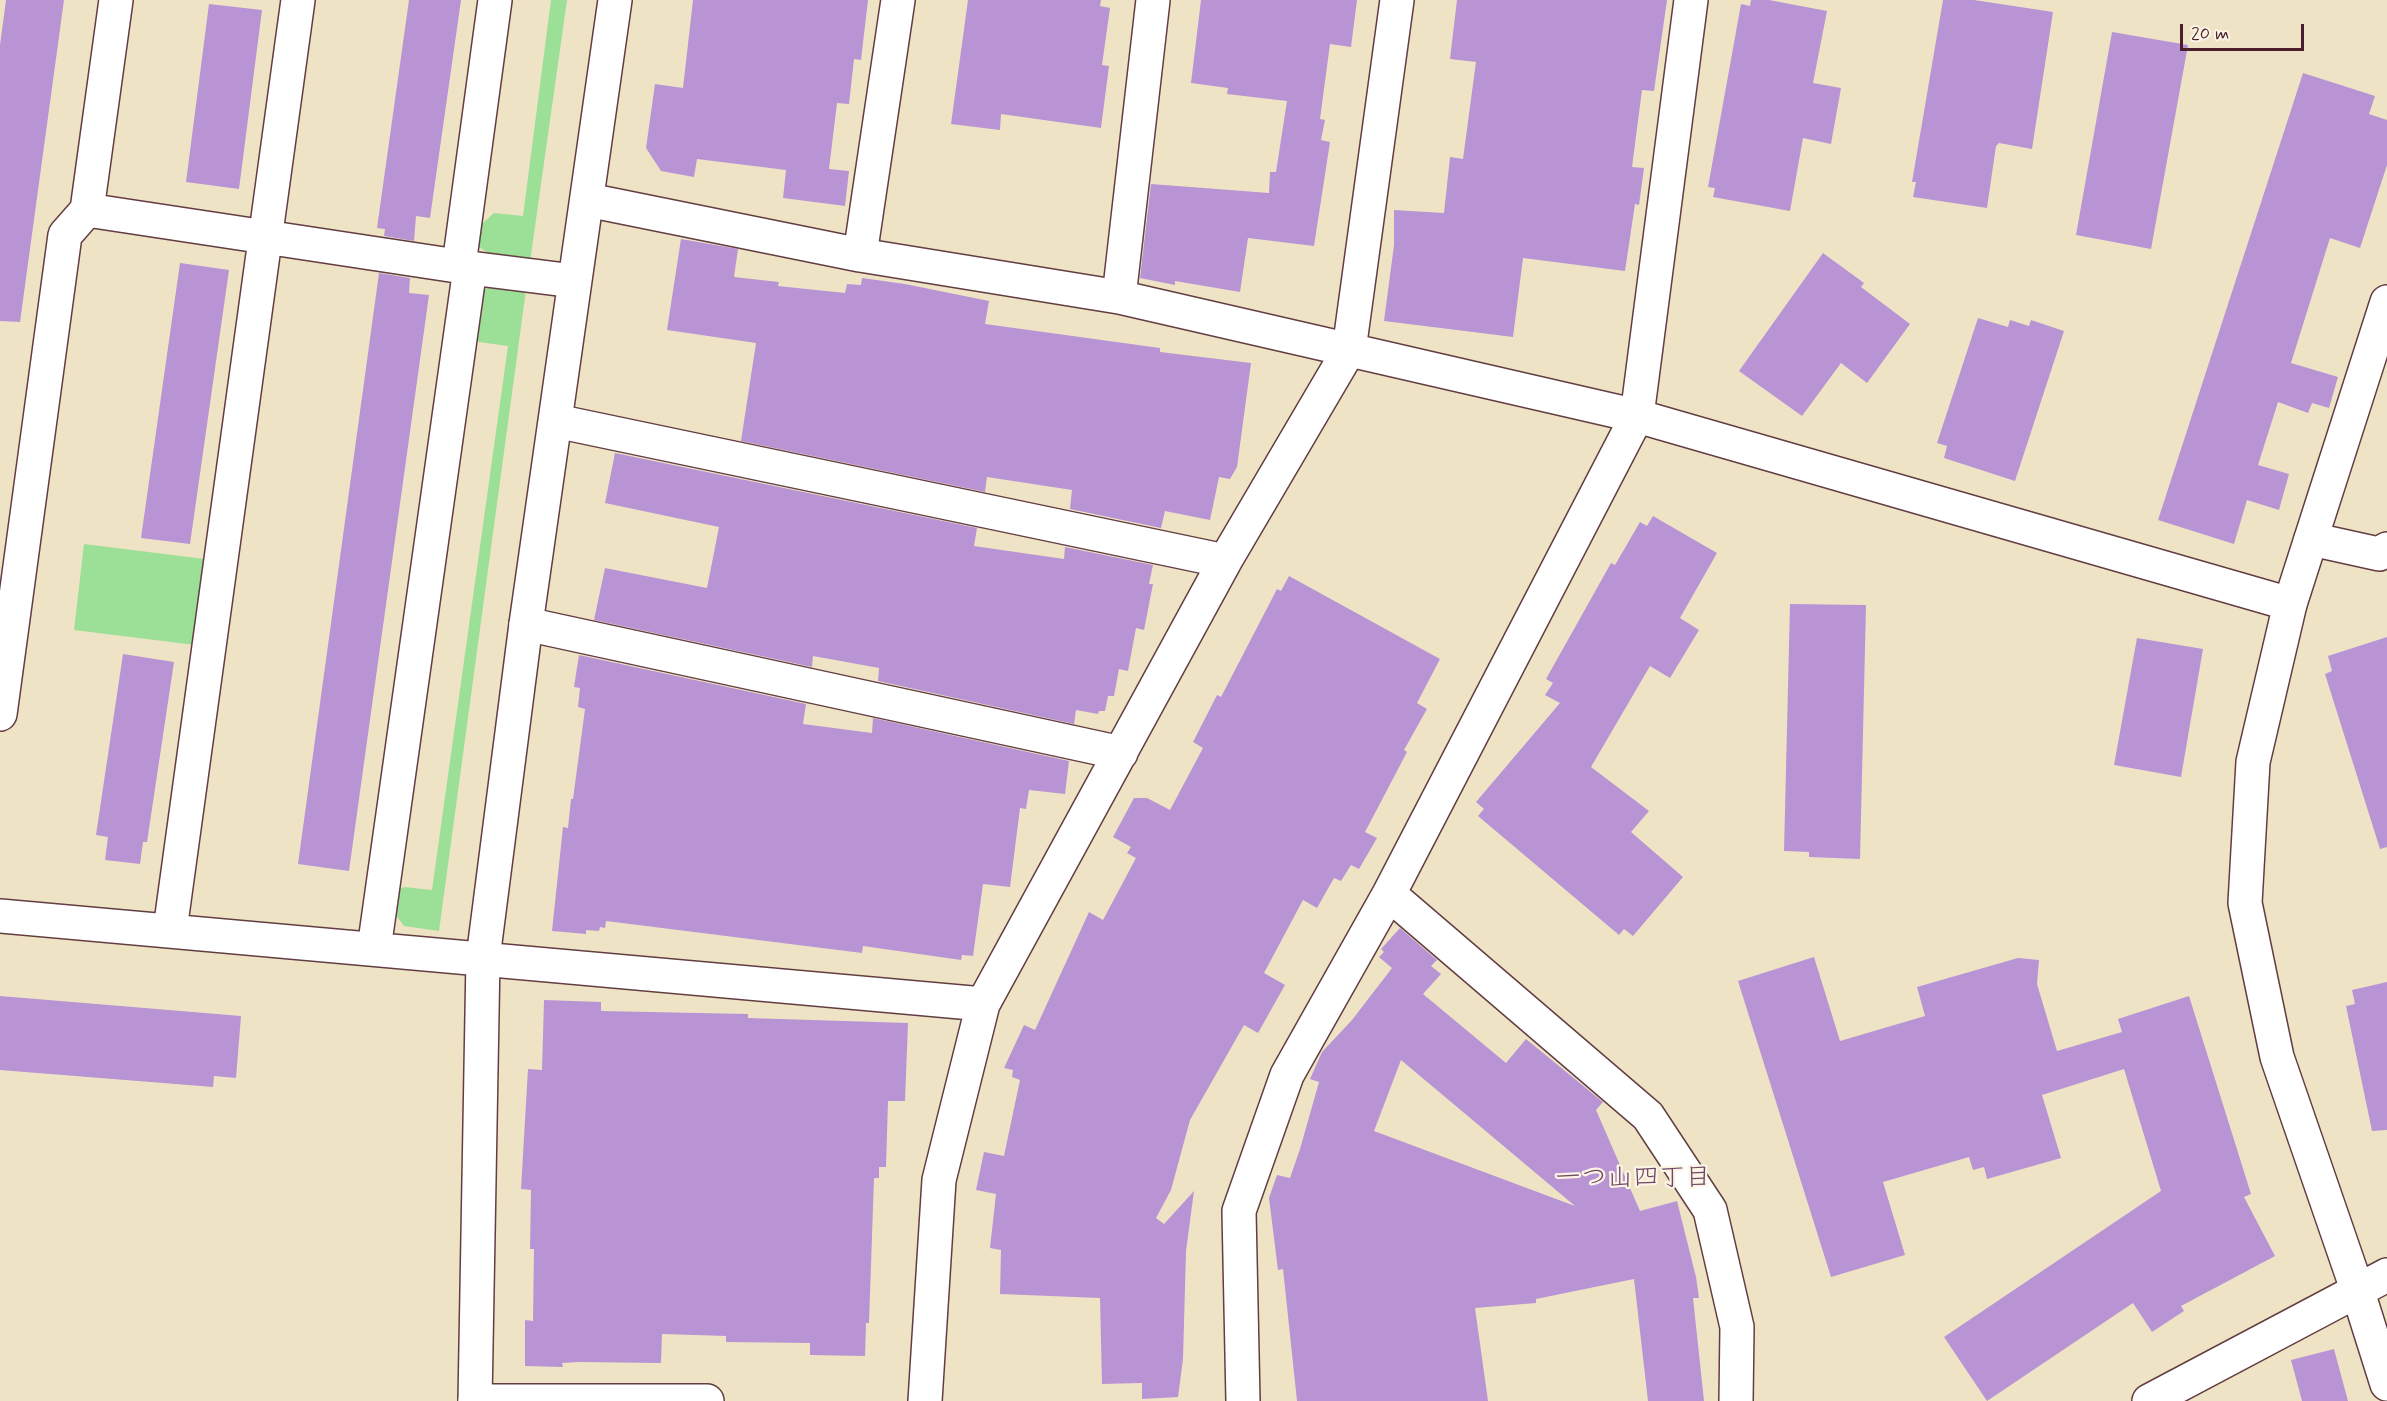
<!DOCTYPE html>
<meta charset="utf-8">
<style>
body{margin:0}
#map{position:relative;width:2387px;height:1401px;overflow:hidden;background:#eee4c5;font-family:Mynerve,sans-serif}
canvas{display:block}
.scale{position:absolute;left:2180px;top:24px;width:124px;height:27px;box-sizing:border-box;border:3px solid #4a1f2b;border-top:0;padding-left:8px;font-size:18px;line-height:21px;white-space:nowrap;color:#4a1f2b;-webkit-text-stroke:4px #fcf5e5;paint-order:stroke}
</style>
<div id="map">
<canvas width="2387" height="1401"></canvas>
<div class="scale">20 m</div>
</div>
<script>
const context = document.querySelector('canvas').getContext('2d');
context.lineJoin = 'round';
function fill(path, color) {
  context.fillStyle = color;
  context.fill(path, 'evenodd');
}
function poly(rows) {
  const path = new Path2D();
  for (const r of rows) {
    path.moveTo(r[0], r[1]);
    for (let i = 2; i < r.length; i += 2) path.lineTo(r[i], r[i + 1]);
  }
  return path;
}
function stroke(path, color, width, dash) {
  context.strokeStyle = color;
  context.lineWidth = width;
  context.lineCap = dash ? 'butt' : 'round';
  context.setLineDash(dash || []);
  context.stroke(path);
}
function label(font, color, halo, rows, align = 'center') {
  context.font = font + ' Mynerve,"Klee One",sans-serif';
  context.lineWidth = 4.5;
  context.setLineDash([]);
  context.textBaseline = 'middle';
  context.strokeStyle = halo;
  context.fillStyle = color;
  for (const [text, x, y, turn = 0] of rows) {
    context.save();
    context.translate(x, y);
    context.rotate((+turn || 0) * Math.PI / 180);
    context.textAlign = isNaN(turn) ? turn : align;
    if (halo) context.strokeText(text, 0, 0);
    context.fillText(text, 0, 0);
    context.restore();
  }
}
const green = poly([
 [551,0,567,0,530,262,494,257,479,247,476,229,494,213,523,216],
 [491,286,526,290,439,931,404,926,390,907,392,893,404,887,432,890,508,346,479,342,471,333,478,293],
 [84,544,213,560,203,646,74,630]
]);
const building = poly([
 [6,0,64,0,20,322,0,321,0,45],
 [409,0,461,0,430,218,416,216,414,241,384,236,385,229,377,228],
 [693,0,868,0,861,60,854,59,849,104,837,103,829,169,849,171,845,206,783,198,786,170,697,159,694,177,661,171,646,148,655,84,683,88],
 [968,0,1101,0,1100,6,1110,8,1102,65,1109,66,1101,128,1001,114,1000,130,951,124],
 [1201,0,1357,0,1351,47,1330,44,1320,119,1325,120,1321,140,1330,142,1314,246,1248,238,1240,292,1175,281,1175,285,1140,278,1151,184,1269,193,1270,172,1276,172,1287,101,1227,94,1228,88,1191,83],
 [1457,0,1667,0,1654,91,1642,90,1632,167,1644,168,1639,205,1635,204,1625,271,1523,258,1513,337,1384,321,1394,245,1394,210,1444,213,1450,157,1463,159,1476,62,1450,59],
 [1751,0,1769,0,1827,11,1813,83,1841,88,1831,144,1803,138,1790,211,1713,197,1715,188,1708,187,1741,4,1750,6],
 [1943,0,1974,0,2053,12,2032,149,1999,143,1996,146,1987,208,1913,197,1916,182,1912,182],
 [209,4,262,10,239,189,186,182],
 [2112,32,2188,45,2151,249,2076,235],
 [2303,73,2375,96,2369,114,2387,120,2387,165,2360,248,2330,238,2291,363,2338,377,2329,408,2312,403,2308,413,2278,402,2258,465,2289,474,2279,510,2247,500,2234,544,2158,520],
 [681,239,738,249,734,277,779,282,778,286,845,293,847,284,861,285,862,278,905,284,989,301,985,324,1160,348,1160,352,1251,363,1237,467,1230,479,1219,477,1210,520,1165,511,1161,528,1070,509,1072,490,987,477,985,492,741,441,756,343,667,330],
 [1823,253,1864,283,1861,287,1910,324,1867,383,1841,363,1802,416,1739,371],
 [180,263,229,270,190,544,141,538],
 [379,273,410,278,409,293,429,295,349,871,298,864],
 [1978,318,2008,327,2010,320,2029,326,2031,320,2064,331,2015,481,1944,458,1947,446,1937,443],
 [615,453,977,528,974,546,1064,559,1065,547,1153,565,1149,584,1153,584,1144,630,1136,628,1128,671,1119,669,1114,696,1108,696,1105,711,1099,711,1098,714,1076,710,1074,724,878,681,879,668,813,656,812,667,594,620,605,568,707,588,719,527,605,503],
 [1653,516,1717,553,1680,618,1699,630,1670,678,1650,666,1591,767,1649,811,1631,832,1683,877,1633,936,1624,929,1619,935,1478,816,1484,809,1476,802,1560,703,1545,695,1553,683,1546,679,1611,563,1615,565,1640,522,1647,526],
 [1289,576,1440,659,1417,703,1427,709,1404,750,1407,752,1365,832,1377,838,1359,869,1351,865,1341,881,1334,878,1317,908,1303,900,1264,973,1285,985,1258,1033,1244,1025,1190,1120,1171,1190,1156,1218,1164,1224,1194,1191,1186,1251,1183,1359,1178,1397,1142,1399,1142,1383,1102,1384,1100,1298,1000,1294,1001,1250,990,1248,996,1194,976,1190,984,1152,1004,1156,1020,1080,1012,1077,1013,1070,1004,1068,1024,1025,1035,1030,1089,912,1103,920,1136,858,1127,853,1131,847,1113,837,1134,798,1147,798,1170,810,1203,748,1193,742,1217,695,1221,697,1277,589,1281,591],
 [1790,604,1866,605,1860,859,1809,857,1809,852,1784,851],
 [2387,637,2387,847,2380,849,2325,674,2332,671,2328,656],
 [2137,638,2203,649,2181,777,2114,765],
 [123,654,174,662,147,842,143,842,140,864,105,860,108,837,96,835],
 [579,655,806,704,803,724,872,733,873,718,1069,761,1065,794,1029,790,1026,809,1020,808,1010,887,983,884,973,956,962,955,961,960,863,946,862,953,606,921,605,928,600,927,599,931,586,930,586,934,552,931,563,827,568,828,571,799,573,799,585,709,578,707,580,688,574,687],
 [1400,928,1437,960,1431,966,1441,974,1423,994,1506,1063,1526,1039,1603,1102,1596,1110,1640,1211,1677,1201,1696,1277,1699,1298,1693,1298,1704,1401,1648,1401,1634,1279,1536,1299,1536,1303,1475,1308,1488,1401,1297,1401,1283,1269,1278,1270,1269,1198,1277,1175,1290,1178,1300,1149,1319,1082,1310,1079,1322,1052,1352,1020,1392,968,1379,957,1384,952,1381,949],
 [1401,1060,1575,1206,1374,1131],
 [1814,957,1840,1041,1925,1016,1917,987,2018,958,2039,960,2037,984,2057,1051,2122,1032,2118,1019,2189,996,2251,1194,2244,1197,2275,1256,2181,1306,2184,1311,2152,1332,2133,1303,1987,1401,1944,1337,2161,1191,2124,1069,2042,1095,2061,1158,1987,1179,1984,1167,1973,1170,1969,1157,1883,1182,1905,1255,1831,1277,1738,981],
 [2387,982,2387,1130,2372,1131,2346,1006,2355,1004,2352,990],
 [0,996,241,1016,236,1078,214,1076,213,1087,0,1070],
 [544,1000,601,1002,601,1011,748,1014,748,1018,908,1023,905,1101,888,1101,886,1167,879,1167,879,1178,874,1178,869,1323,866,1323,865,1356,810,1355,810,1343,726,1342,726,1336,662,1334,661,1363,579,1362,562,1363,563,1367,525,1366,525,1320,533,1321,534,1249,530,1249,531,1190,521,1189,528,1069,542,1070],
 [2334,1349,2348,1401,2302,1401,2291,1360]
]);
const street = poly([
 [588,200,860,255,1119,297,1637,416,2290,604],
 [87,210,470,268,574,281],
 [860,255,898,0],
 [459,265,495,0],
 [1119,297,1153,0],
 [556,421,1225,561],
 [2311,539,2379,554,2387,549],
 [526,624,1121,753],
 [0,714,65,235,87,210,116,0],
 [1389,894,1648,1116,1710,1210,1737,1327,1736,1401],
 [0,916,983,1004],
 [170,930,298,0],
 [374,949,470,268],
 [475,1401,707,1401],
 [925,1401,939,1180,983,1004,1225,561,1349,350,1397,0],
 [1243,1401,1239,1211,1287,1075,1389,894,1637,416,1691,0]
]);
const secondary = poly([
 [2387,302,2290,604,2253,762,2245,903,2277,1057,2357,1289,2387,1384],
 [475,1401,483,958,526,624,615,0],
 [2149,1401,2387,1275]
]);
const neighbourhoodNames = [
 ["一つ山四丁目",1633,1180]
];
fill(green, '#9cdf96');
fill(building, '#b894d5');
stroke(street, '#633d42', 36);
stroke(secondary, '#633d42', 36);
stroke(street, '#fff', 33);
stroke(secondary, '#fff', 33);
label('26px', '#704866', '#fcf5e5', neighbourhoodNames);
</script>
